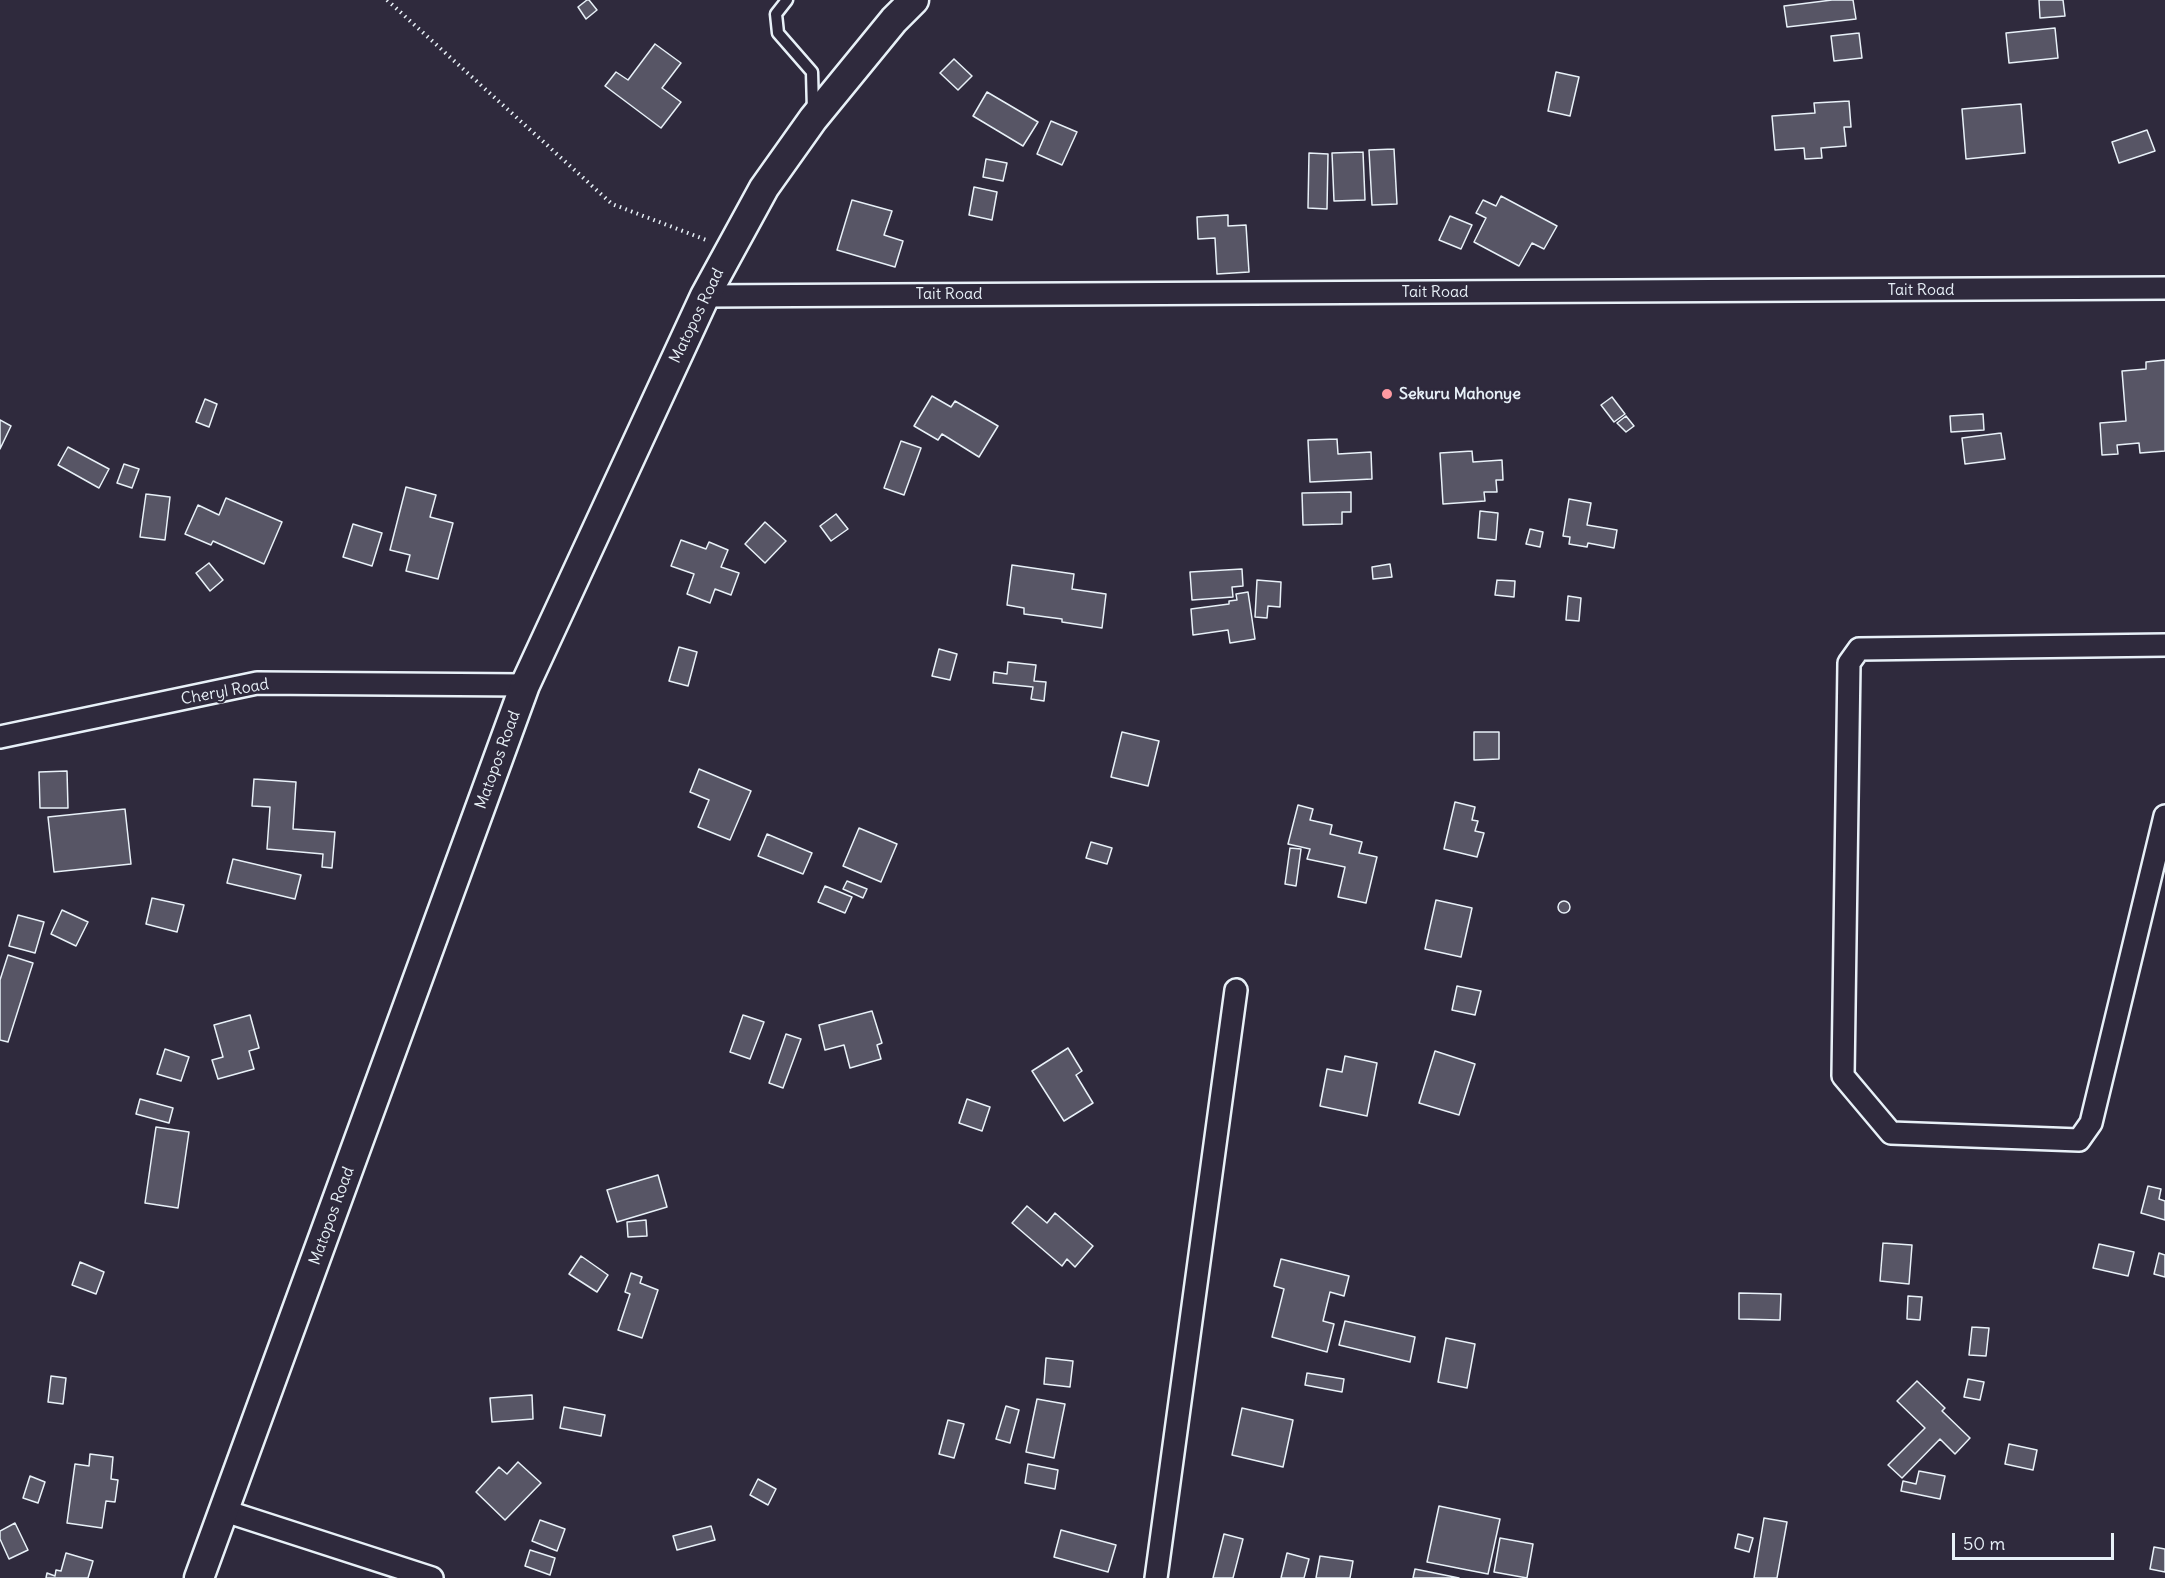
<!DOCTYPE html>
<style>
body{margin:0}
#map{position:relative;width:2165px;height:1578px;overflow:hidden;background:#2f2a3d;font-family:Delius,sans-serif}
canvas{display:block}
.scale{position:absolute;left:1952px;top:1533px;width:162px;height:27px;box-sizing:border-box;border:3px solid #e8f1f8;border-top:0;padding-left:8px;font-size:18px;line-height:21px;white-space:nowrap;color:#e8f1f8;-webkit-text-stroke:4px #2f2a3d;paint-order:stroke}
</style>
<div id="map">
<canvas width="2165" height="1578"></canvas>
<div class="scale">50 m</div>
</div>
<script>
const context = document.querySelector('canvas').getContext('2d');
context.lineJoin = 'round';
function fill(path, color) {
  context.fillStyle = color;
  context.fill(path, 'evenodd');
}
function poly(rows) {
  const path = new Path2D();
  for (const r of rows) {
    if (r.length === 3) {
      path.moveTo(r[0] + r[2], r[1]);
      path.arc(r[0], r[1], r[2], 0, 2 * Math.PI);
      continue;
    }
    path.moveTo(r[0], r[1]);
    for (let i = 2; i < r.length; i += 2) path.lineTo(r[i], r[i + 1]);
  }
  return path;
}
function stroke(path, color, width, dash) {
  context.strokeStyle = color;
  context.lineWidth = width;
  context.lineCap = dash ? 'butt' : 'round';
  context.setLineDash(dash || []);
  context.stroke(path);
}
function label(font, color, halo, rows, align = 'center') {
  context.font = font + ' Delius,sans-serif';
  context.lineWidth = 4.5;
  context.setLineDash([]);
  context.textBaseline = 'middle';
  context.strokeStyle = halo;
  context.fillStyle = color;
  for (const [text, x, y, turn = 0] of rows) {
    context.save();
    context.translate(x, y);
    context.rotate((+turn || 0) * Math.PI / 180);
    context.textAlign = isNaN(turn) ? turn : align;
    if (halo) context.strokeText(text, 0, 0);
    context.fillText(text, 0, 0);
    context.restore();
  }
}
const building = poly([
 [587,0,589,0,597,10,586,19,578,7,587,0],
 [1832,0,1853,0,1856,19,1787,27,1784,6,1832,0],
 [2039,0,2063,0,2065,16,2040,18,2039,0],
 [2055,28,2058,58,2009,63,2006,33,2055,28],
 [1859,33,1862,58,1834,61,1831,36,1859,33],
 [655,44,681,63,662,88,681,102,661,128,605,86,616,72,628,80,655,44],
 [954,59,972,76,958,90,940,73,954,59],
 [1556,72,1579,77,1570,116,1548,111,1556,72],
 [987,92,1038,122,1023,146,973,116,987,92],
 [1849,101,1851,127,1844,127,1846,146,1821,148,1822,158,1805,159,1804,148,1775,150,1772,116,1815,113,1814,103,1849,101],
 [2021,104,2025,153,1966,159,1962,109,2021,104],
 [1051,121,1077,132,1062,165,1037,154,1051,121],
 [2147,130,2155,151,2119,163,2112,142,2147,130],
 [1394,149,1397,204,1372,205,1369,150,1394,149],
 [1363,152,1365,200,1334,201,1332,153,1363,152],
 [1309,153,1328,154,1327,209,1308,208,1309,153],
 [986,159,1007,163,1003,181,983,177,986,159],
 [974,187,997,192,992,220,969,215,974,187],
 [1501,196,1557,226,1544,249,1532,243,1519,266,1474,242,1486,218,1476,213,1483,200,1496,206,1501,196],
 [852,200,892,211,884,235,903,241,895,267,837,250,852,200],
 [1228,215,1228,226,1246,225,1249,272,1217,274,1215,238,1198,239,1197,217,1228,215],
 [1450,216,1472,225,1461,249,1439,240,1450,216],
 [2165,360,2165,451,2140,453,2139,443,2117,445,2118,454,2102,455,2100,423,2126,421,2122,371,2146,369,2146,362,2165,360],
 [932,396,951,407,955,401,998,426,979,457,942,434,938,440,914,426,932,396],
 [1612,397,1625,414,1614,422,1601,405,1612,397],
 [205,399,217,404,209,427,196,422,205,399],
 [1983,414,1984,430,1951,432,1950,416,1983,414],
 [1626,416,1634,426,1626,432,1617,423,1626,416],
 [0,420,11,426,0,449,0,420],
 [2001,433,2005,459,1965,464,1962,438,2001,433],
 [1337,439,1338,454,1371,452,1372,479,1310,482,1308,440,1337,439],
 [901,441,921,448,904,495,884,488,901,441],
 [68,447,109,469,99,488,58,465,68,447],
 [1472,451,1473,462,1502,460,1503,480,1496,480,1497,492,1484,492,1485,501,1443,504,1440,453,1472,451],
 [124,464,139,469,132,488,117,483,124,464],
 [406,487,436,495,430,517,453,523,438,579,406,571,410,555,390,550,406,487],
 [1351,492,1351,512,1342,512,1342,524,1303,525,1302,493,1351,492],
 [146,494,170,497,165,540,140,537,146,494],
 [226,498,282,522,264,564,213,541,211,545,185,534,198,505,219,515,226,498],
 [1569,499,1591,503,1587,525,1617,530,1614,548,1588,543,1587,547,1569,544,1570,537,1563,536,1569,499],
 [1480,511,1498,513,1496,540,1478,538,1480,511],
 [836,514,848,529,831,541,820,526,836,514],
 [765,522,786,541,765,563,745,544,765,522],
 [353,524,382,533,372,566,343,557,353,524],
 [1530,529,1543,532,1540,547,1526,544,1530,529],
 [681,540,706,549,709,542,728,550,721,567,739,573,731,595,715,589,710,603,687,594,694,574,671,566,681,540],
 [209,563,223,580,210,591,196,573,209,563],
 [1390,564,1392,577,1373,579,1372,567,1390,564],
 [1012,565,1074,574,1072,589,1106,594,1102,628,1062,622,1062,619,1024,614,1024,608,1007,605,1012,565],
 [1242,569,1243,586,1232,587,1233,597,1192,600,1190,572,1242,569],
 [1257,580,1281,582,1280,607,1268,606,1267,618,1255,617,1257,580],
 [1497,580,1515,581,1514,597,1495,595,1497,580],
 [1248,592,1255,639,1230,643,1228,630,1193,635,1191,609,1229,604,1229,601,1237,600,1236,594,1248,592],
 [1568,596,1581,598,1579,621,1566,620,1568,596],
 [679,647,697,652,688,686,669,681,679,647],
 [939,649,957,654,950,680,932,676,939,649],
 [1008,662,1036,665,1034,681,1046,682,1044,701,1031,699,1033,687,993,683,994,672,1007,674,1008,662],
 [1122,732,1159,741,1148,786,1111,777,1122,732],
 [1474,732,1499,732,1499,759,1474,760,1474,732],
 [699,769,751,791,730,840,698,827,709,800,690,792,699,769],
 [67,771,68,808,40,808,39,772,67,771],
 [254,779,296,782,293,829,335,832,332,868,322,867,323,854,267,849,270,807,252,806,254,779],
 [1455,802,1475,807,1472,820,1478,821,1475,831,1484,833,1477,857,1444,849,1455,802],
 [1298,805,1313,809,1310,820,1332,825,1330,834,1362,842,1359,853,1377,857,1366,903,1338,897,1345,867,1307,859,1310,849,1288,844,1298,805],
 [125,809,131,864,54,872,48,817,125,809],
 [859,828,897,844,881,882,843,866,859,828],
 [767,834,812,853,803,874,758,856,767,834],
 [1091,842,1112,848,1107,864,1086,858,1091,842],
 [1290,848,1301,849,1296,886,1285,884,1290,848],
 [233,859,301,875,295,899,227,883,233,859],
 [847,881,867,889,863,898,843,889,847,881],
 [825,886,852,897,845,913,818,902,825,886],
 [152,898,184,905,177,932,146,924,152,898],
 [1436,900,1472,908,1461,957,1425,949,1436,900],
 [1564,907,6],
 [62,910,88,922,76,946,51,934,62,910],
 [18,915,44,922,35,953,9,946,18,915],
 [8,955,33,963,8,1042,0,1040,0,980,8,955],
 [1457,986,1481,991,1475,1015,1452,1010,1457,986],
 [872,1011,882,1043,877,1045,881,1059,850,1068,844,1045,825,1050,819,1025,872,1011],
 [250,1015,259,1048,249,1051,254,1069,218,1079,212,1060,223,1057,214,1025,250,1015],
 [743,1015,764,1022,750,1059,730,1052,743,1015],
 [786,1034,801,1039,783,1088,769,1083,786,1034],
 [1068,1048,1082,1071,1076,1075,1093,1103,1064,1121,1032,1071,1068,1048],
 [165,1049,189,1057,181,1081,157,1074,165,1049],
 [1435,1051,1475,1064,1459,1115,1419,1103,1435,1051],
 [1345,1056,1377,1063,1367,1116,1320,1106,1327,1069,1342,1072,1345,1056],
 [140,1099,173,1108,169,1123,136,1114,140,1099],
 [967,1099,990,1107,982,1131,959,1123,967,1099],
 [156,1127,189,1132,178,1208,145,1203,156,1127],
 [658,1175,667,1207,617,1222,607,1190,658,1175],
 [2148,1186,2161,1189,2159,1199,2165,1201,2165,1220,2141,1213,2148,1186],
 [1027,1206,1047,1223,1055,1213,1093,1246,1075,1267,1067,1259,1062,1266,1012,1223,1027,1206],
 [646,1220,647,1236,628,1237,627,1222,646,1220],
 [1883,1243,1912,1245,1909,1284,1880,1281,1883,1243],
 [2099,1244,2134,1252,2128,1276,2093,1268,2099,1244],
 [2159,1253,2165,1255,2165,1277,2154,1274,2159,1253],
 [581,1256,608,1275,597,1292,569,1274,581,1256],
 [1281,1259,1349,1276,1344,1296,1330,1292,1323,1321,1334,1324,1327,1352,1272,1337,1284,1289,1274,1286,1281,1259],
 [80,1262,104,1272,96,1294,72,1285,80,1262],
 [631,1273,642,1277,640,1283,658,1290,642,1338,618,1330,630,1294,625,1292,631,1273],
 [1739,1293,1781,1294,1780,1320,1739,1319,1739,1293],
 [1908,1296,1922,1297,1920,1320,1907,1319,1908,1296],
 [1345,1321,1415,1337,1410,1362,1339,1345,1345,1321],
 [1972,1327,1989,1328,1986,1356,1969,1355,1972,1327],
 [1446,1338,1475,1344,1467,1388,1438,1382,1446,1338],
 [1046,1358,1073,1361,1070,1387,1044,1384,1046,1358],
 [1307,1373,1344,1379,1342,1392,1305,1385,1307,1373],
 [51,1376,66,1378,63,1404,48,1402,51,1376],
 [1968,1379,1984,1382,1980,1400,1964,1397,1968,1379],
 [1917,1381,1945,1408,1942,1411,1970,1438,1955,1454,1940,1439,1902,1478,1888,1465,1925,1428,1897,1401,1917,1381],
 [532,1395,533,1419,492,1422,490,1398,532,1395],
 [1037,1399,1065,1404,1054,1458,1026,1452,1037,1399],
 [1006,1406,1019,1410,1010,1443,996,1439,1006,1406],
 [564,1407,605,1415,601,1436,560,1428,564,1407],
 [1242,1408,1293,1420,1283,1467,1232,1455,1242,1408],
 [948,1420,964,1424,954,1458,939,1454,948,1420],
 [2009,1444,2037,1450,2033,1470,2005,1464,2009,1444],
 [90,1454,113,1457,111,1479,118,1480,115,1502,106,1501,102,1528,67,1523,75,1464,89,1466,90,1454],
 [518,1462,541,1483,505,1520,476,1492,499,1467,507,1474,518,1462],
 [1028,1464,1058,1470,1055,1489,1025,1483,1028,1464],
 [1919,1471,1945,1476,1940,1499,1901,1491,1903,1481,1916,1484,1919,1471],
 [30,1476,45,1482,38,1503,23,1498,30,1476],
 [758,1479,776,1489,768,1505,750,1495,758,1479],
 [1439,1506,1500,1519,1488,1574,1427,1562,1439,1506],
 [1764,1518,1787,1522,1777,1578,1754,1578,1764,1518],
 [540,1520,565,1529,557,1551,532,1541,540,1520],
 [15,1523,28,1550,9,1559,0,1539,0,1531,15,1523],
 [711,1526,715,1540,677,1550,673,1536,711,1526],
 [1061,1530,1116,1545,1108,1572,1054,1557,1061,1530],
 [1224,1534,1243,1539,1233,1578,1213,1578,1224,1534],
 [1738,1534,1753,1538,1749,1552,1735,1548,1738,1534],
 [1500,1538,1533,1544,1527,1578,1494,1572,1500,1538],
 [2154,1547,2165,1549,2165,1572,2150,1569,2154,1547],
 [530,1550,555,1558,550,1575,525,1566,530,1550],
 [66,1553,93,1561,88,1578,46,1578,47,1573,55,1576,56,1570,61,1571,66,1553],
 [1287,1553,1309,1559,1304,1578,1281,1578,1287,1553],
 [1320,1556,1353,1561,1350,1578,1316,1578,1320,1556],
 [1415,1569,1459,1578,1413,1578,1415,1569]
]);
const path = poly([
 [387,0,612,204,709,241]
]);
const lane = poly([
 [787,0,776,14,778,33,812,72,813,110]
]);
const street = poly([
 [705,296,2165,288],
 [2165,645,1859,649,1849,663,1843,1076,1891,1133,2079,1140,2091,1123,2165,816],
 [0,737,257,683,525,685],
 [225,1511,432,1578],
 [1156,1578,1236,990]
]);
const secondary = poly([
 [199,1578,525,685,705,296,764,188,813,119,894,20,914,0]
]);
const markers = [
 [1387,394,6,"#ff9aa2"]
];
const streetNames = [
 ["Tait Road",1921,290],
 ["Tait Road",1435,292],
 ["Tait Road",949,294],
 ["Matopos Road",697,316,-64],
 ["Cheryl Road",225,692,-10],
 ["Matopos Road",498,760,-70],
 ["Matopos Road",332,1216,-70]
];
const poiNames = [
 ["Sekuru Mahonye",1399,394]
];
fill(building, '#575565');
stroke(building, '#e8f1f8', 1.5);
stroke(lane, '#e8f1f8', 15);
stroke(street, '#e8f1f8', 26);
stroke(secondary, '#e8f1f8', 33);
stroke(path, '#e8f1f8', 4, [1.5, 4.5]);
stroke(lane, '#2f2a3d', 10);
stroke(street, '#2f2a3d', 21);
stroke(secondary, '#2f2a3d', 28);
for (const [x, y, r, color] of markers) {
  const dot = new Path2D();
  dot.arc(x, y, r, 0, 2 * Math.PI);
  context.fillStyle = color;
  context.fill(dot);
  stroke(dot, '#2f2a3d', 2);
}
label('16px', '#e8f1f8', '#2f2a3d', streetNames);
label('bold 16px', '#e8f1f8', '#2f2a3d', poiNames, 'left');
</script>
